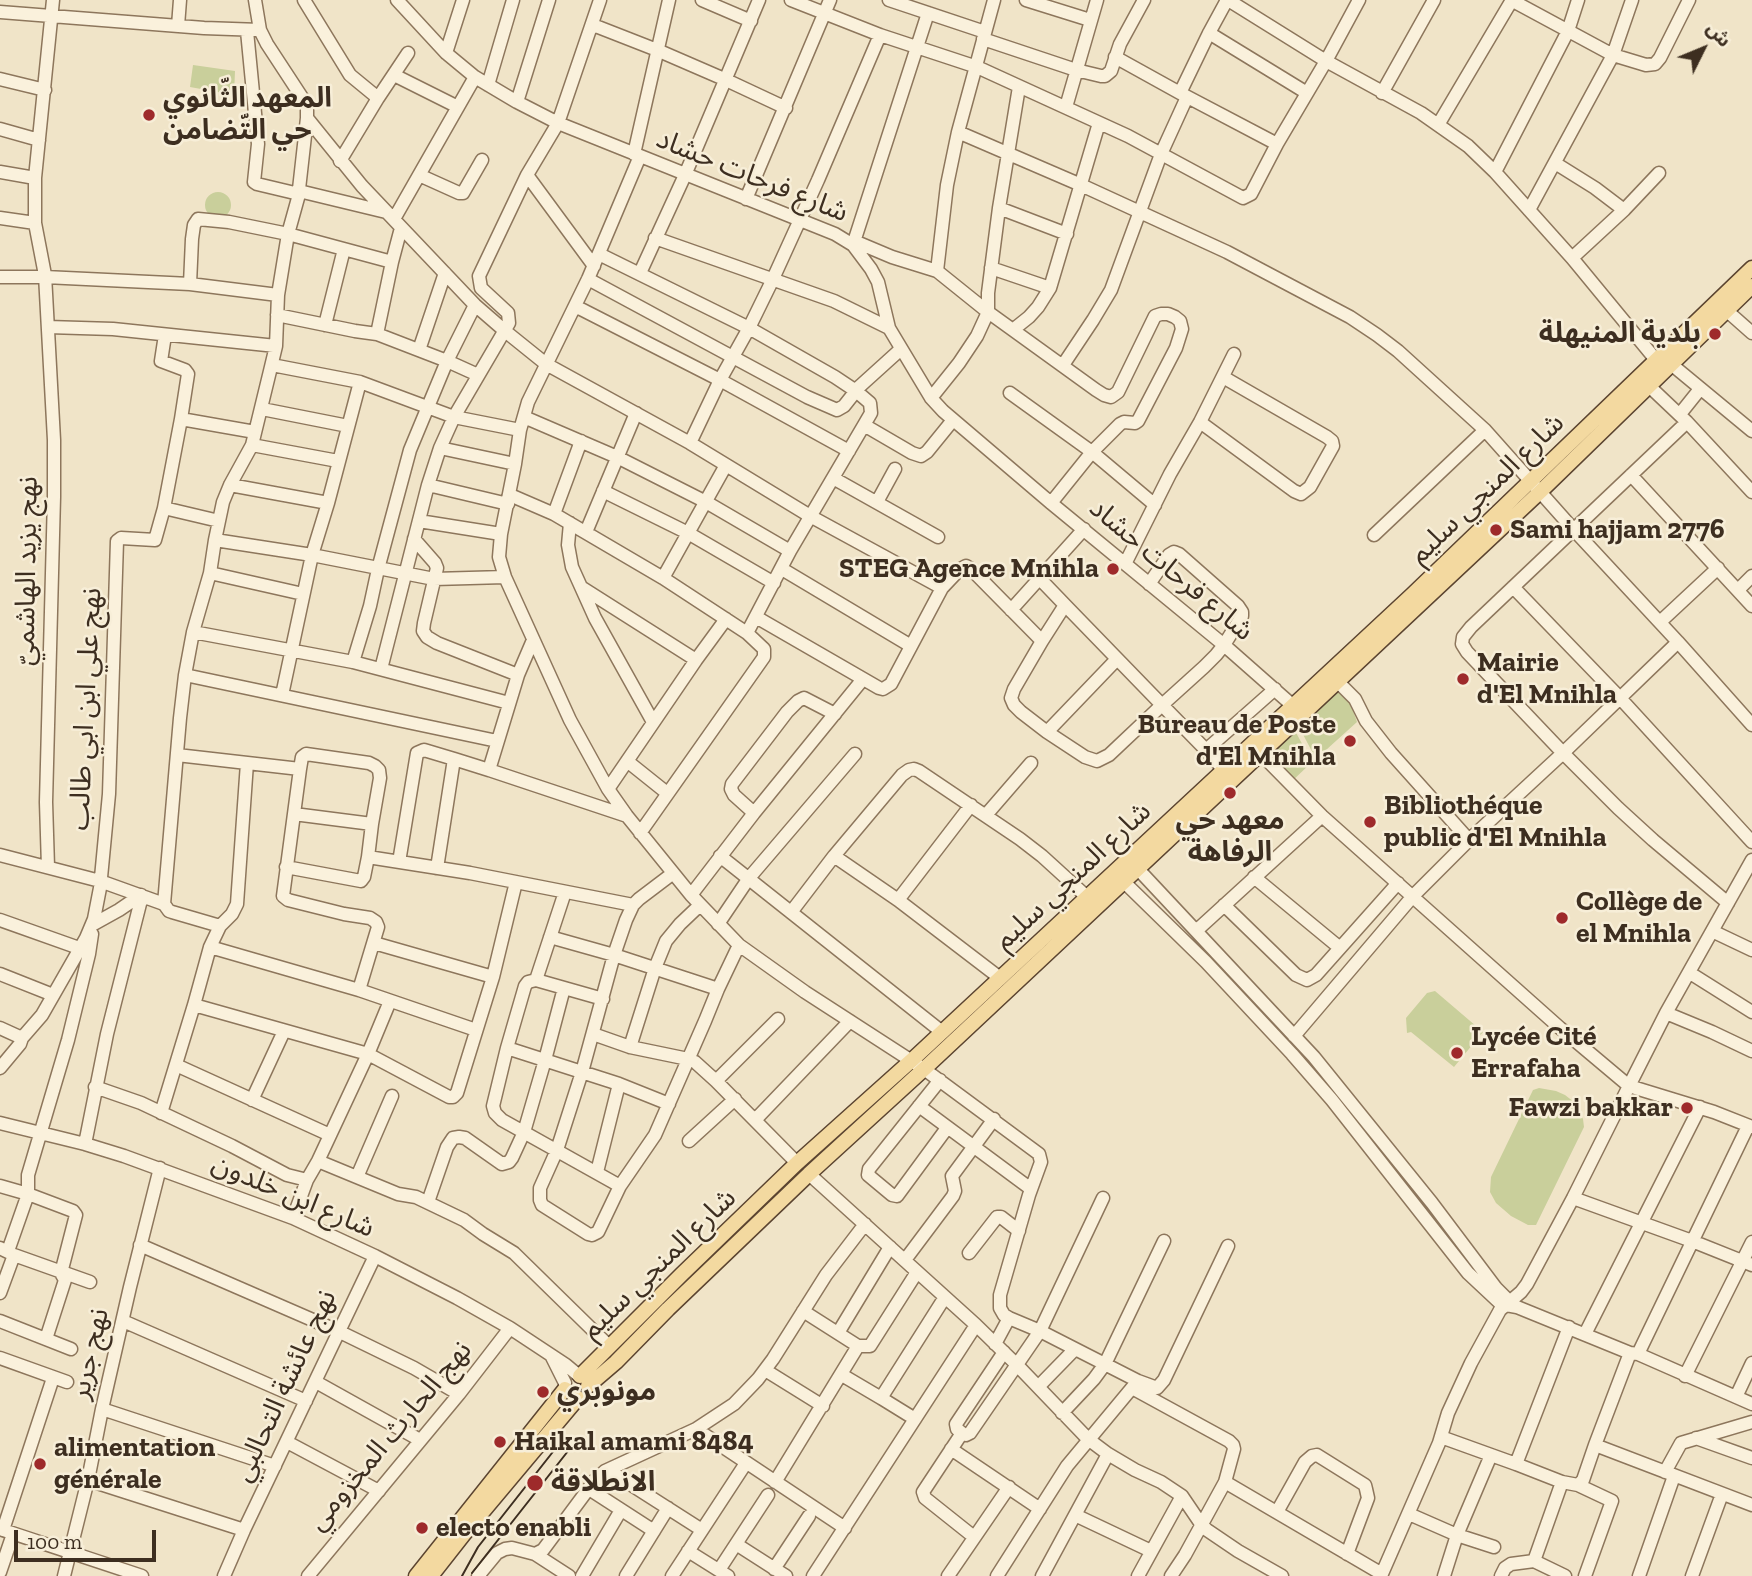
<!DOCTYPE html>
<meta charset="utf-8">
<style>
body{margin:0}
#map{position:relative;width:1752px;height:1576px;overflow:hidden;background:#f0e4c8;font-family:"Zilla Slab","Noto Sans Arabic",serif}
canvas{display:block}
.north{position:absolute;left:1668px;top:14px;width:70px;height:70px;-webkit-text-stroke:5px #f7eed8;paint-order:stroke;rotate:47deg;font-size:19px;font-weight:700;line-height:28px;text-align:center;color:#3d2e20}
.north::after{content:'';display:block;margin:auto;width:24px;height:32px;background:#3d2e20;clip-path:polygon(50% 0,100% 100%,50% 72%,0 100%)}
.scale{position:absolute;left:14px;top:1530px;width:142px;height:32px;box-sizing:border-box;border:4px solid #3d2e20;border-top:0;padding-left:9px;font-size:21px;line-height:24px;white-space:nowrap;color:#3d2e20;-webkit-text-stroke:5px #f7eed8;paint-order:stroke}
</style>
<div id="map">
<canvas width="1752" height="1576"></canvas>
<div class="north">ش</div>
<div class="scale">100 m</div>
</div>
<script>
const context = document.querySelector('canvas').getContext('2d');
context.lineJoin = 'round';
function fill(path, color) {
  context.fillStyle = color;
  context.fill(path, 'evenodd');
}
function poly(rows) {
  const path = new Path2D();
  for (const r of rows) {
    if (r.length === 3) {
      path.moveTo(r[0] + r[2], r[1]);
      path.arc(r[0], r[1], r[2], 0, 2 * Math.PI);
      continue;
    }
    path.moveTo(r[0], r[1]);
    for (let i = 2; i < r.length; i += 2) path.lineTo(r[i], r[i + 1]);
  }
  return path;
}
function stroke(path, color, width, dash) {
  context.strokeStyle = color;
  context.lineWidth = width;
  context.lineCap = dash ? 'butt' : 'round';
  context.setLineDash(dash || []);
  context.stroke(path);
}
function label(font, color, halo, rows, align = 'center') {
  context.font = font + ' "Zilla Slab","Noto Sans Arabic",serif';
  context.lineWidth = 5;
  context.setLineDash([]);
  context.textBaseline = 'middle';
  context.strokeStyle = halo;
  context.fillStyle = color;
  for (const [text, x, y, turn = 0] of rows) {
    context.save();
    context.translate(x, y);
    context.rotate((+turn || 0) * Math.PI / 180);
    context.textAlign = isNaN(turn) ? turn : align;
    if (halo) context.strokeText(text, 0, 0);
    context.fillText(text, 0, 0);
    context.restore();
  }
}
const green = poly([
 [193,65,235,71,234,95,190,87],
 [218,205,13],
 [1344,681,1350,702,1357,722,1316,759,1298,725],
 [1294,729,1312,762,1288,785,1268,753],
 [1435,991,1483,1032,1454,1067,1411,1032,1407,1033,1406,1018,1427,993],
 [1539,1088,1556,1091,1565,1095,1574,1102,1583,1119,1584,1127,1536,1225,1528,1225,1511,1216,1496,1203,1490,1192,1491,1177,1533,1090]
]);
const minor = poly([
 [255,0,260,30,267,44,305,102,307,107,307,118,362,186,475,305,505,331,546,364,690,443,810,516,942,588],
 [304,0,350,75,378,98],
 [397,0,446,53,475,77,517,102,558,123,835,234,853,245,871,269,878,282,889,328,931,398,943,411,1051,503,1224,645,1300,712],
 [702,0,751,21],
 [791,0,880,35,977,67,1128,136,1243,198,1251,194,1277,144,1326,61,1359,0],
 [889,0,985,32],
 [994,0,958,132,947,185,937,271,988,312,1096,390,1104,395,1111,397,1118,392,1155,316,1161,314,1168,314,1175,317,1180,321,1182,329,1176,348,1138,421,1135,423,1124,422,1120,424,1092,452,1051,503],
 [1026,0,1090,20],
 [1228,0,1326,61,1421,113,1468,146,1495,172,1572,258,1656,360],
 [1511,0,1613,55,1646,65,1655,64,1660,58,1689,0],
 [0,12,204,28,260,30],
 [593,25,657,50,724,79,786,108],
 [178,26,180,0],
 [247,31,258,144,254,182,257,184,299,194],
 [1209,33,1307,93],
 [983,39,1076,70,1101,76,1105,76,1111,71,1120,44,1144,0],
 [446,53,463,0],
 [1115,57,1180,93,1277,144],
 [394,75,458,107],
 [0,79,45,90],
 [488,85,513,0],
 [1180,93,1209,33,1227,0],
 [1382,93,1434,0],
 [517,102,549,0],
 [1066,107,1097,0],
 [1438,125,1512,0],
 [0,129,39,140],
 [958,132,1081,185,1227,252,1350,317,1377,335,1398,351,1485,430,1574,530,1678,642],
 [634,154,669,0],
 [640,156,588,279,528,402,520,430,515,464,501,534,499,557,505,577,570,720,608,789,627,816,691,895,739,945,805,992,924,1069,1039,1154,1041,1162,1029,1195,1000,1295,1000,1308,1004,1315,1009,1318,1040,1331,1138,1381,1157,1388,1164,1380,1228,1246],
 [340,161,378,98,408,53],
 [1555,163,1595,188,1624,210],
 [0,172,35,178],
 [1495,172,1568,31,1578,0],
 [419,175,459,193,463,193,482,160],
 [527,175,594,266],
 [299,191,386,212],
 [746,199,830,0],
 [999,208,1067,234],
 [1529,210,1613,55,1632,0],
 [0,218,35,223],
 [394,219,475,77],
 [655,238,834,301,889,328],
 [854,241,892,257,937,271],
 [853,245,928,13],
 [599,254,749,328,835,377,856,391,870,403,871,413,864,425,790,551,747,633],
 [1572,258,1624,210,1659,173],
 [991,268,1050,288],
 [640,273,685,175,759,0],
 [0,277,45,277,190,284,192,239,194,225,198,219,229,222,288,234,392,262],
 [588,279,807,397,837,410,844,406,859,387,901,349],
 [190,284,278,295],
 [575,306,720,380,849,451],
 [1726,310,1752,333],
 [277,315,355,331,377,334,447,361,478,375],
 [325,325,344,249],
 [48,327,113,329,276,346],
 [1014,329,1029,317,1038,307,1050,288,1099,123],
 [377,334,392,262,401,228],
 [165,335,161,361,185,370,188,374,181,419,255,432],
 [419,350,445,273],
 [1671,364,1752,431],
 [272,365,360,382,454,417,520,430],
 [1063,365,1093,320,1111,290,1161,154,1187,97],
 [1649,386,1687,422],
 [1010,393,1092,452,1155,505],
 [931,398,959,363,977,336,988,312,988,293,999,208,1019,87],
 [262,409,348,426],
 [1680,414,1700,389],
 [524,417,617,457,706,502,790,551],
 [181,419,164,508,219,521],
 [1200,422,1294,491,1301,494,1310,487,1333,446,1332,441,1327,437,1223,377],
 [864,425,912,453,921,456,927,452,953,420],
 [690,443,720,380,749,328,772,281,818,180,880,35],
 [252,445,338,461],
 [440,448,515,464],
 [1631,475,1752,606],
 [833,478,938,537],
 [230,485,328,503],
 [428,485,508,504],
 [603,491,688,533,774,583],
 [510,495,554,514,663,578,747,633,764,649,764,657,640,833],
 [877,502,895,469],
 [554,514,581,441],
 [419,521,501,534],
 [570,523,568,545,572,567,595,618,653,722],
 [586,532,636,413],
 [1374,535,1485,430],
 [414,539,435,563,437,568,424,623,423,631,427,637,437,643,518,675],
 [215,540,312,555,434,579,505,577],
 [1125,564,1170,474,1200,422,1234,354],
 [782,569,911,646],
 [210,573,303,594],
 [663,578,726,465],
 [1040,579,1065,605],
 [1149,584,1169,555,1174,552,1179,554,1238,606,1242,612,1242,616,1224,645,1216,655,1204,667,1162,705,1109,755,1097,761,1085,757,1047,732,1021,712,1014,705,1011,698,1014,689,1042,641,1065,605,1162,705,1206,750,1223,769],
 [581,587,696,660],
 [1513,587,1620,698,1752,842],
 [1738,590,1752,576],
 [1011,610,1084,529],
 [756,617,879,688,883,689,891,684,942,588,959,570,966,566,971,569,1042,641],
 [1660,622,1718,568],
 [193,632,353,662,509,703],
 [533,640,518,675,489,770,627,816],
 [353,662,370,606,378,569,410,450,447,361,475,305],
 [381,669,428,485,440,448,454,417,509,323,508,313,481,288,479,276,527,175,558,123,600,0],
 [185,675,497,741],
 [1337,681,1355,699,1366,721,1391,753,1469,840],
 [282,695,312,555,328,503,360,382],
 [1047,732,1117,659],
 [1206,750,1275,689],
 [1260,753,1322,816,1560,1028,1629,1086,1573,1198,1527,1284,1521,1292,1500,1310,1471,1363,1448,1413,1439,1443,1381,1576],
 [177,755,300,769,283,896,288,900,344,914,370,918,376,922,378,927,359,990],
 [627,761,667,793],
 [300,769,302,757,306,754,369,763,375,766,379,770,380,778,372,824],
 [608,789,696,660,726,619],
 [754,813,734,795,731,789,732,784,787,712,798,701,804,698,835,714],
 [986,815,1031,763],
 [0,855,100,881,164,904,169,911,172,912,220,926,232,914,237,904,247,763],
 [720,856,942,1032],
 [834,856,898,900,1000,978],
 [368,857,470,873,633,905],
 [1752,860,1666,1013,1629,1086,1714,1112,1752,1127],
 [399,862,417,753,424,750,454,759],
 [48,867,46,802,54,497,54,440,45,275,35,223,35,178,53,0],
 [286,867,361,881,364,877,368,857,372,824,294,814],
 [437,868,454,759,489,770],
 [1137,868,1314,1057,1432,1203,1496,1288,1511,1303],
 [672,874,639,899,633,905,626,920,614,955,582,1072,557,1150,540,1188,540,1200,542,1205,588,1234,592,1235,598,1232,620,1186,655,1135,705,1021,718,989,739,945],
 [1254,877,1340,948],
 [1123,881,1206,962,1292,1054,1332,1100,1468,1273,1499,1302,1506,1305,1517,1307,1630,1353,1638,1354,1752,1404],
 [691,895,754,813,863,679],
 [898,900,971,805],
 [1728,903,1653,840,1618,808,1563,753,1467,652,1462,644,1463,637,1471,627,1687,422,1752,492],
 [164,904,180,718,185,675,193,632,210,573,215,540,223,502,230,485,252,445,270,371,276,346,278,295,288,234,298,198,307,118],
 [1224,905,1296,975,1307,980,1316,975,1398,883],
 [792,911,834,856,902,775,909,770,914,769,919,771,1020,839,1042,856,1087,897],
 [0,920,79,948],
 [718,924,749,878,855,754],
 [92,925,119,910,141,895],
 [1196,931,1322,816],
 [1712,931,1752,950],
 [550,937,614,955,718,989],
 [374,943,493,977],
 [210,947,359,990,476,1030],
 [1690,973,1752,1012],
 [0,974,53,995],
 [536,980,565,892],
 [603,999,536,980,528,982,525,986,507,1048,493,1106,495,1113,502,1120,620,1186],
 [194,1005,368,1054,449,1097,453,1097,457,1093,493,977,516,882],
 [1666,1013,1712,1032,1752,1051],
 [0,1028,22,1038],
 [593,1034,630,1047,688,1059,695,1062,716,1081,797,1163],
 [1294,1036,1413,896,1469,840,1563,753,1678,642,1752,725],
 [630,1047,655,968,666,941,680,924,700,905],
 [507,1048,619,1084,669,1104],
 [176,1065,330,1135],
 [0,1068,20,1044,22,1038,42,1015,86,938,94,919,100,888,109,794,117,541,121,538,155,540,164,508],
 [940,1080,869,1169,868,1175,892,1195,897,1196,947,1128],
 [716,1081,778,1019],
 [95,1087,141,1103,232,1146,287,1175,307,1180],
 [252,1100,284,1031],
 [919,1106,1031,1189],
 [161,1113,194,1005,210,947,220,926],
 [755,1120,850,1021],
 [0,1123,85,1144,124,1156,293,1218,375,1256,457,1298,510,1328,566,1365,578,1375],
 [689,1141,735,1099],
 [85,1144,107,1034,142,896],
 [318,1161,398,1194,416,1197,464,1220,483,1234,514,1253,609,1346],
 [597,1172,619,1084],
 [809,1174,976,1325,1017,1365,1088,1439,1108,1454,1135,1470,1161,1482,1182,1496,1201,1524,1207,1530,1238,1551,1282,1576],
 [357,1177,392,1096],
 [0,1186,28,1194,73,1211,76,1215,61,1273,65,1280,46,1339],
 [1573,1198,1692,1241,1752,1265],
 [428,1202,447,1147,453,1138,459,1137,465,1138,502,1164,509,1162,512,1158,524,1132,545,1060,564,988],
 [293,1218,307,1180,318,1161,368,1054,390,1001],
 [140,1245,338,1331,414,1368,459,1394],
 [0,1248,14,1255,90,1282],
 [8,1251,28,1194,28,1175,68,1040,89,954,92,934],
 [969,1253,997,1217,1001,1217,1019,1231],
 [905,1260,953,1196,955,1191,952,1176,994,1119],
 [0,1293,14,1255],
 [803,1311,858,1346,870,1346,917,1272],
 [0,1321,71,1349],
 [123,1321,306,1401],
 [838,1333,890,1247],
 [1585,1334,1700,1107],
 [995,1344,1009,1318],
 [1638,1354,1748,1126],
 [552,1357,565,1383],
 [0,1358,67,1382],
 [765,1370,823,1406],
 [842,1375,881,1398,945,1297],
 [1685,1376,1752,1242],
 [316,1382,420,1440],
 [1038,1387,1075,1349],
 [1132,1388,1229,1441,1233,1445,1234,1449,1225,1482,1185,1555,1171,1576],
 [1736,1397,1752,1363],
 [881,1398,915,1419],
 [102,1409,275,1466],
 [1062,1413,1094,1379,1105,1364,1164,1241],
 [696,1429,845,1528],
 [962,1433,957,1429,956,1424,1004,1352],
 [1441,1437,1516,1464,1569,1327],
 [1696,1438,1752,1458],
 [287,1442,379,1491],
 [1595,1445,1752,1505],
 [951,1449,1040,1509],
 [1491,1455,1457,1535,1494,1547],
 [1516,1464,1562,1482],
 [608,1470,702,1530],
 [1665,1472,1681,1443,1752,1422],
 [88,1480,244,1530],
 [775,1482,858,1346],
 [1225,1482,1382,1574],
 [1578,1485,1612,1501,1585,1576],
 [589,1489,654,1531],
 [1277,1512,1305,1462,1312,1456,1317,1455,1365,1485,1366,1489,1368,1498,1347,1554],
 [1409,1514,1457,1535,1444,1576],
 [1075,1515,1151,1551],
 [0,1529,142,1576],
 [3,1530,53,1378],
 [974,1537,925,1498,923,1492,962,1433,966,1435,970,1433,1040,1331,1103,1198],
 [736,1544,786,1576],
 [688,1551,728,1576],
 [535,1554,569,1576],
 [1534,1561,1562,1482,1578,1485,1583,1480,1595,1445,1630,1353],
 [774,1569,809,1516],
 [719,1570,768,1495],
 [0,1572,13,1534],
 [64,1576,88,1480,102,1409,130,1287,160,1168],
 [224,1576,244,1530,375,1256],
 [308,1576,459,1394,510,1328],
 [478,1576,497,1553,505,1549,512,1548,535,1554,543,1550,595,1480,605,1471,696,1429,734,1404,758,1379,773,1359,826,1275,865,1224],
 [582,1576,621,1510],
 [626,1576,668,1508],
 [672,1576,746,1463],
 [813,1576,976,1325],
 [948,1576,1009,1487],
 [997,1576,1067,1466,1136,1383],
 [1042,1576,1108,1454],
 [1138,1576,1182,1496],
 [1501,1576,1505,1568,1511,1564,1534,1561,1565,1576],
 [1639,1576,1674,1476],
 [1692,1576,1722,1494]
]);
const major = poly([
 [580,1376,682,1274,797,1163,912,1060,1412,595,1752,268],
 [588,1386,616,1362,668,1309,809,1174,924,1069,1541,491,1752,286],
 [416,1576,565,1389],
 [431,1576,464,1534,578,1398]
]);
const tram = poly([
 [472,1573,572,1446],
 [462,1576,478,1547,563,1439]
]);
const markers = [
 [149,115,7,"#9e2a2b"],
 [1715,334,7,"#9e2a2b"],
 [1496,530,7,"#9e2a2b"],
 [1113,569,7,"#9e2a2b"],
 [1463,679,7,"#9e2a2b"],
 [1350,741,7,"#9e2a2b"],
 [1230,793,7,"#9e2a2b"],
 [1370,822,7,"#9e2a2b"],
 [1562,918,7,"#9e2a2b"],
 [1457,1053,7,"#9e2a2b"],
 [1687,1108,7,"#9e2a2b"],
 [543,1392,7,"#9e2a2b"],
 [500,1442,7,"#9e2a2b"],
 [40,1464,7,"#9e2a2b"],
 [535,1483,9,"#9e2a2b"],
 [422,1528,7,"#9e2a2b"]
];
const poiNames = [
 ["المعهد الثّانوي",163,99],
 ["حي التّضامن",163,131],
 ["بلدية المنيهلة",1701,334,"right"],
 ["Sami hajjam 2776",1510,530],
 ["STEG Agence Mnihla",1099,569,"right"],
 ["Mairie",1477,663],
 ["d'El Mnihla",1477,695],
 ["Bureau de Poste",1336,725,"right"],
 ["d'El Mnihla",1336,757,"right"],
 ["Bibliothéque",1384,806],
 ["public d'El Mnihla",1384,838],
 ["معهد حي",1230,821,"center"],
 ["الرفاهة",1230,853,"center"],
 ["Collège de",1576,902],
 ["el Mnihla",1576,934],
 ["Lycée Cité",1471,1037],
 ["Errafaha",1471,1069],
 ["Fawzi bakkar",1673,1108,"right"],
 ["مونوبري",557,1392],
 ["Haikal amami 8484",514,1442],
 ["alimentation",54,1448],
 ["générale",54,1480],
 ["الانطلاقة",551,1483],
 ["electo enabli",436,1528]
];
const streetNames = [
 ["شارع فرحات حشاد",752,176,22],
 ["شارع المنجي سليم",1487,489,-44],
 ["شارع فرحات حشاد",1171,570,40],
 ["نهج يزيد الهاشميّ",27,571,-89],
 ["نهج علي ابن ابي طالب",86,709,-87],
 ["شارع المنجي سليم",1073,876,-43],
 ["شارع ابن خلدون",293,1196,23],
 ["شارع المنجي سليم",659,1264,-44],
 ["نهج جرير",90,1354,-77],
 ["نهج عائشة التحالبي",285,1386,-65],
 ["نهج الحارث المخزومي",390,1436,-50]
];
fill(green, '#c9cf9b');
stroke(minor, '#8d765c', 15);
stroke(major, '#5b4430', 17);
stroke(minor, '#faf1dc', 12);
stroke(major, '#f3d9a0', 14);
stroke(tram, '#3d2e20', 2);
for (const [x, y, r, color] of markers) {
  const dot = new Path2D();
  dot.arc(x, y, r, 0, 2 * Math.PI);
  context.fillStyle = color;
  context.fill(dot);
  stroke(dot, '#f7eed8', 2.5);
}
label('bold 28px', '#3d2e20', '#f7eed8', poiNames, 'left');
label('28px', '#3d2e20', '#f7eed8', streetNames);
</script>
